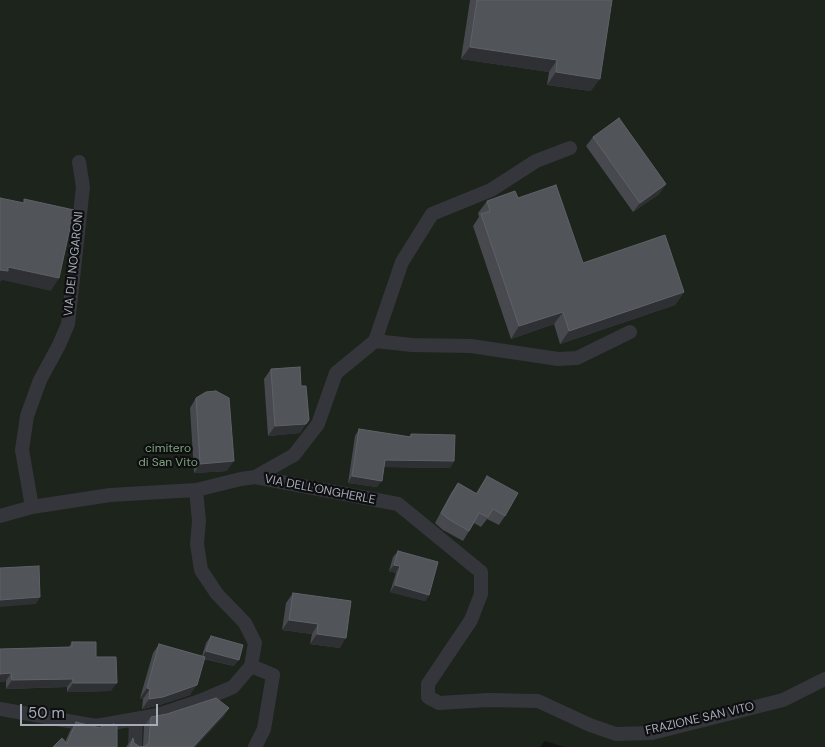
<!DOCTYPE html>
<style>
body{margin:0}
#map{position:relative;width:825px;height:747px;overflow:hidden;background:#141416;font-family:"DM Sans",sans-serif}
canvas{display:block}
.scale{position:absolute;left:20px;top:704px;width:138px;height:22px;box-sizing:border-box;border:2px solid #a5acb7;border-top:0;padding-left:6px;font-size:15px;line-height:18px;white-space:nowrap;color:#a5acb7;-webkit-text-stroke:4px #0f0f11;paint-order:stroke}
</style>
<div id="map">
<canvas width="825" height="747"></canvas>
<div class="scale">50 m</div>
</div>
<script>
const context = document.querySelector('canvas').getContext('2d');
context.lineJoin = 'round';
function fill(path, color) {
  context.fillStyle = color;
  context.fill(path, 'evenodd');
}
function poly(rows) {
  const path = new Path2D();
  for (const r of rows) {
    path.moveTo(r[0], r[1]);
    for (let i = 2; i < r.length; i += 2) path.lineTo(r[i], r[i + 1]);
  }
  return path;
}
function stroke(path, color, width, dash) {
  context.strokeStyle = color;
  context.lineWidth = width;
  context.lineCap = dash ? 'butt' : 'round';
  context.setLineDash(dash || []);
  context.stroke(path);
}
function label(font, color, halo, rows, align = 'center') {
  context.font = font + ' "DM Sans",sans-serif';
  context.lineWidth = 4.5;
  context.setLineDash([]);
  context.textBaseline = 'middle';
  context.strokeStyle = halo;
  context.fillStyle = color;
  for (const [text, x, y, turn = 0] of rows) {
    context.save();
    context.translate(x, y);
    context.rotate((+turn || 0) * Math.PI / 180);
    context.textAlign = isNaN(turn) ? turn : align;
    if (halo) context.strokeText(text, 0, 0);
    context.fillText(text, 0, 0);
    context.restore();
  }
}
const green = poly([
 [0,0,825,0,825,747,564,747,545,741,540,747,0,747]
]);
const street = poly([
 [375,341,402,262,432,214,491,190,536,161,570,148],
 [375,341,412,345,471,346,558,359,577,358,630,332],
 [255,477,294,455,318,424,336,373,375,341],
 [32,507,22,450,27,416,40,380,59,345,68,324,83,187,79,162],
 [0,516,32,507,110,495,196,490,241,479,255,477,398,504,481,572,481,594,471,620,428,684,428,697,439,703,488,700,538,701,590,725,616,734,652,733,783,700,825,679],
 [251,666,273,675,264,729,255,747],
 [0,709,96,726,158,715,200,701,233,687,251,666,255,643,245,623,217,594,201,570,197,544,199,521,196,490],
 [135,747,136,719]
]);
const wall = poly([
 [470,0,612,0,591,91,547,85,549,72,461,59],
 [593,137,666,184,659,194,633,212,586,146],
 [518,198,583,263,684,292,675,305,560,344,554,324,511,339,473,226,479,217,478,213,487,201],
 [271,369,300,433,268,436,264,379],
 [196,398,227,471,194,473,190,408],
 [359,429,409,437,411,434,454,461,450,468,384,467,377,487,348,483,355,436],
 [487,476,505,516,499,525,487,519,481,527,474,523,463,541,443,530,435,523,451,493,458,483,476,493],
 [398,551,429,595,425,601,390,592,396,573,389,571,393,557],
 [293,593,340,648,310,644,312,634,282,630,286,603],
 [211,636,234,666,204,659,190,695,156,706,142,709,143,699,140,698,153,653,159,644,202,656,206,643],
 [72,642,96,657,111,691,67,692,67,687,6,689,6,681,0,682,0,649,69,647],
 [229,708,223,717,195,747,126,747,133,738,134,743,140,747,143,746,144,726,151,717],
 [76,722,117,747,53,747,65,742,70,731]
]);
const shadedWall = poly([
 [470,47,557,60,549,72,461,59],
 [556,72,600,79,591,91,547,85],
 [666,184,659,194,633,212,640,203],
 [8,267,59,278,51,291,2,280,0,282,0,270],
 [684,292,675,305,560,344,569,331],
 [563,312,554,324,511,339,519,326],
 [309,420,300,433,268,436,275,426],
 [385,460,454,461,450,468,380,467],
 [234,461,227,471,194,473,200,464],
 [352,476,382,481,377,487,348,483],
 [394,565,400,566,396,573,389,571],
 [395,585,429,595,425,601,390,592],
 [40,597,36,604,0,607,0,600],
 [289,620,318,624,312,634,282,630],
 [317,634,346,638,340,648,310,644],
 [206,651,239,660,234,666,202,658],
 [11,673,6,681,0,682,0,674],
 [73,679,67,687,6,689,12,680],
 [73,683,117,683,111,691,67,692],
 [197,685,190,695,156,706,142,709,149,699],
 [147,688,150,689,143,699,140,698],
 [229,708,223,717,195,747,193,747]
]);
const building = poly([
 [477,0,612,0,600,79,556,72,557,60,470,47,477,0],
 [619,118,666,184,640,203,593,137,619,118],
 [556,185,583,263,665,235,684,292,569,331,563,312,519,326,481,214,490,211,487,201,515,191,518,198,556,185],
 [0,198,24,203,24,199,74,210,59,278,8,267,8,271,0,270,0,198],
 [300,367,301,386,306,386,309,420,306,424,275,426,271,369,300,367],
 [216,391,229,398,234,461,200,464,196,398,206,392,216,391],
 [359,429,411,437,411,434,455,435,454,461,385,460,382,481,352,476,359,429],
 [487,476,518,493,505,516,493,509,488,517,479,513,469,531,450,520,441,513,458,483,477,494,487,476],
 [398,551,438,562,429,595,395,585,400,566,394,565,398,551],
 [39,566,40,597,0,600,0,568,39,566],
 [293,593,351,601,346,638,317,634,318,624,289,620,293,593],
 [211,636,243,645,239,660,206,651,211,636],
 [72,642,96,642,96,657,116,657,117,683,73,683,73,679,12,680,11,673,0,674,0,649,72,647,72,642],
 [159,644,205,657,197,685,163,697,149,699,150,689,147,688,159,644],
 [216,698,229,708,193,747,130,747,133,738,134,743,140,747,146,746,149,742,151,717,167,714,216,698],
 [76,722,100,728,102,726,114,724,117,725,117,747,53,747,62,738,67,744,76,722]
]);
const streetNames = [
 ["VIA DEI NOGARONI",74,264,-84],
 ["VIA DELL'ONGHERLE",320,490,11],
 ["FRAZIONE SAN VITO",700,719,-13]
];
const parkNames = [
 ["cimitero",168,449],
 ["di San Vito",168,463]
];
fill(green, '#1c241c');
stroke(street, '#35363b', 14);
fill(wall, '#47494e');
fill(shadedWall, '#2e3033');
fill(building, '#515459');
stroke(building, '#5e6268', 1);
label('12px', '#a5acb7', '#0f0f11', streetNames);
label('12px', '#7ba37b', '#0f0f11', parkNames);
</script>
